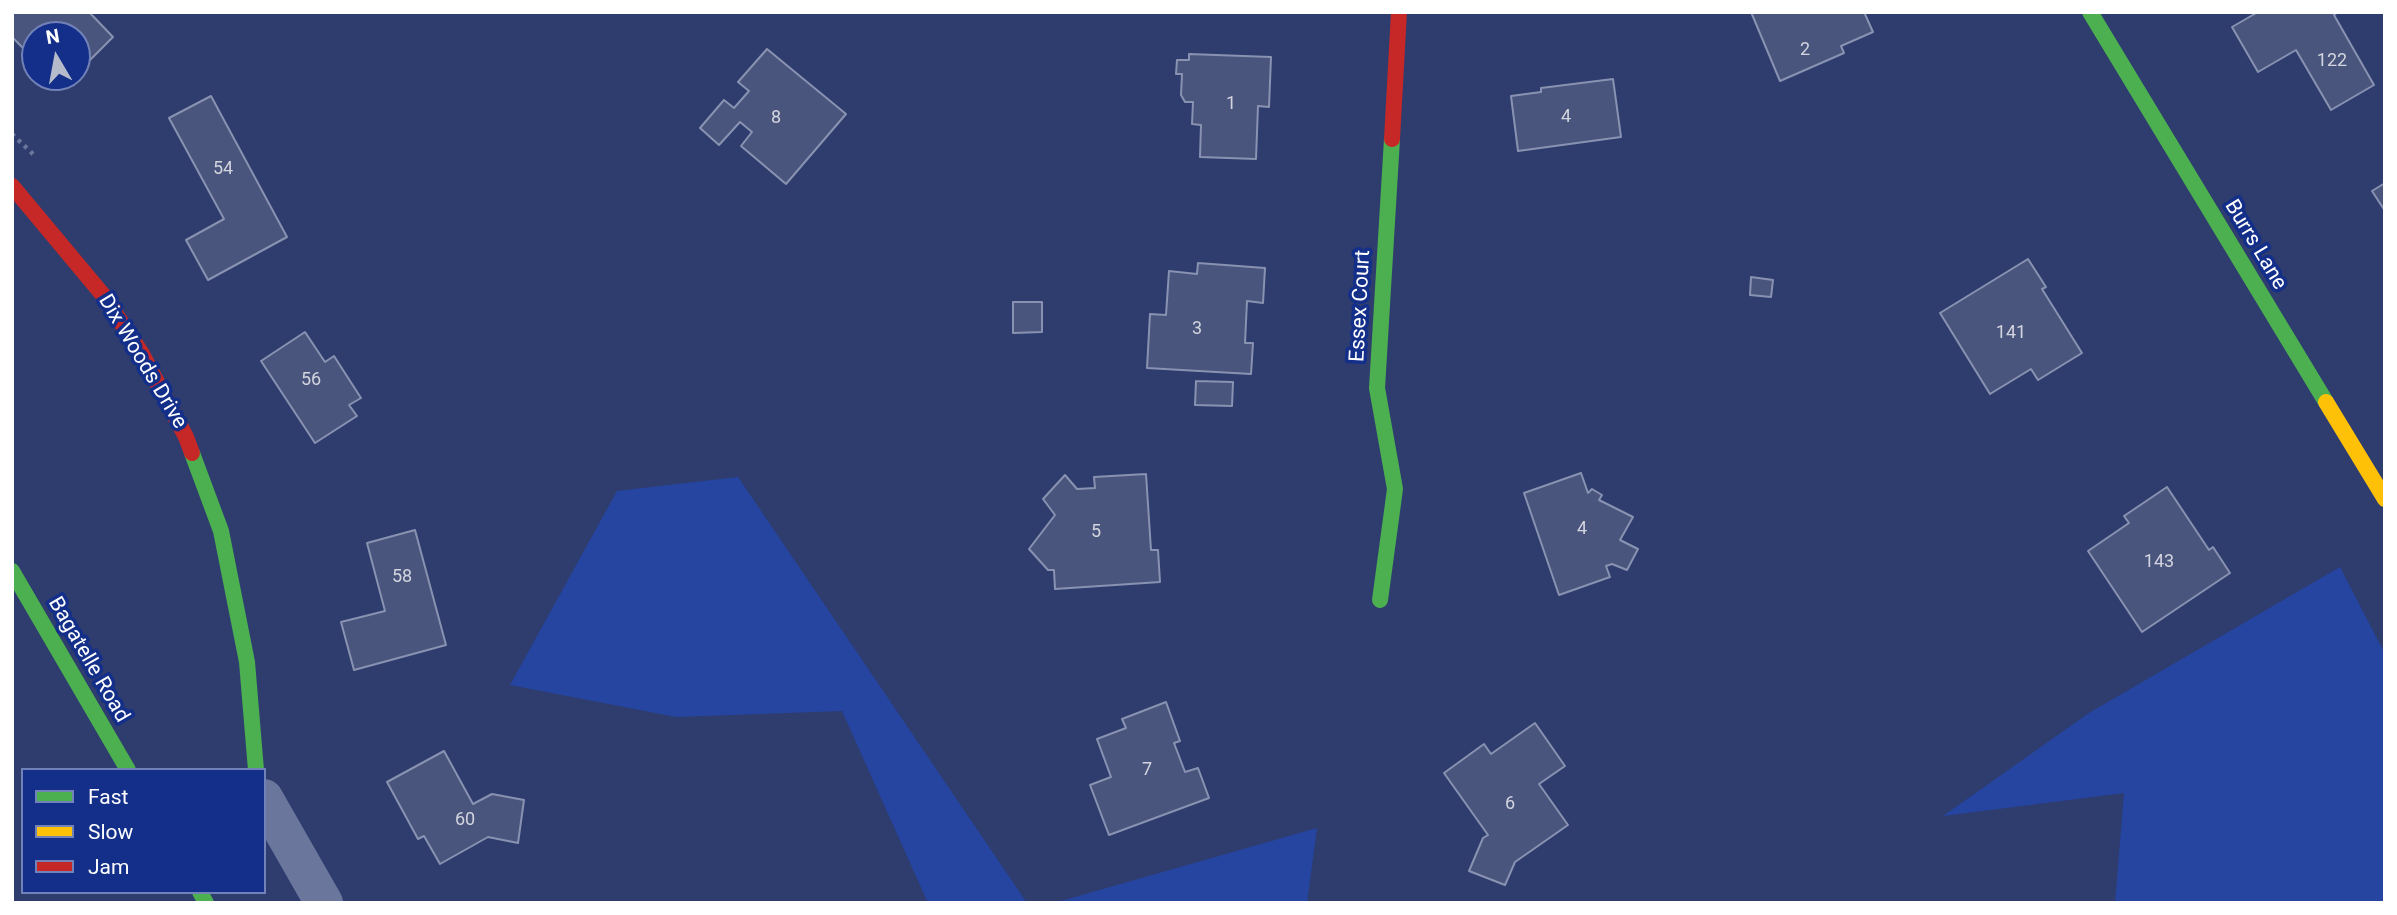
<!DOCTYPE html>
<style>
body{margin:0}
#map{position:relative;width:2397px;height:915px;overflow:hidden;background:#2e3d6e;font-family:Roboto,sans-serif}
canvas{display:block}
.frame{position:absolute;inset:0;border:14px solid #fff;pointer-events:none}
.legend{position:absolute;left:21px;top:768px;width:245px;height:126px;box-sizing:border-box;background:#132f89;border:2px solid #7182b8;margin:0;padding:9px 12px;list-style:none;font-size:21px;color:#fff}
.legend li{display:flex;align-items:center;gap:14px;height:35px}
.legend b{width:35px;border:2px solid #7182b8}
.north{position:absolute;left:21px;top:21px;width:70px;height:70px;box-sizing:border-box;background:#132f89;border:2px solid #7182b8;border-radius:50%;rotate:350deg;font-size:19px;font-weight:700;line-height:28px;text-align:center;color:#fff}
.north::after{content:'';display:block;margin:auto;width:24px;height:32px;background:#b6bbcc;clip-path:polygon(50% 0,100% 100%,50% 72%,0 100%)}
</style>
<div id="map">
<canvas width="2397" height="915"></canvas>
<div class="frame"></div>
<ul class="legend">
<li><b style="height:9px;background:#4caf50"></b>Fast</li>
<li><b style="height:9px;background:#ffc107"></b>Slow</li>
<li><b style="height:9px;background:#c62828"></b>Jam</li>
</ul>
<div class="north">N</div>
</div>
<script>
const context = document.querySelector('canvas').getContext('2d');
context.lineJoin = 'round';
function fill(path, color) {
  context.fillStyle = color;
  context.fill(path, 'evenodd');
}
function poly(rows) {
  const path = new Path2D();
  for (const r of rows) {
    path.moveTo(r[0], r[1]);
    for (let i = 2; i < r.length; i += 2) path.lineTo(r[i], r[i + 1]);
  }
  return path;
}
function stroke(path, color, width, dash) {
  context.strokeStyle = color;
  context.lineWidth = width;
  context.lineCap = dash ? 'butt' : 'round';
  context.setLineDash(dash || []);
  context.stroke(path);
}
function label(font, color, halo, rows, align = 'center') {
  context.font = font + ' Roboto,sans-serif';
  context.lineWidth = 7;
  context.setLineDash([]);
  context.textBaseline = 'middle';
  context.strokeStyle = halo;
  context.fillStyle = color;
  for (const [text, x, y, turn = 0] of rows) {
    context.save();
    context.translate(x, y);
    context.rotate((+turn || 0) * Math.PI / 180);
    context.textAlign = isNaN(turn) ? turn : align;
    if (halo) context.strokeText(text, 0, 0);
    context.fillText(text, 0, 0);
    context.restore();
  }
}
const green = poly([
 [738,477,1027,903,928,903,842,711,676,717,510,685,617,491],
 [2340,567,2385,654,2385,903,2115,903,2124,793,1943,816,2089,713],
 [1317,828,1307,903,1054,903]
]);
const building = poly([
 [12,12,89,12,113,37,77,73,77,35,35,35,34,59,12,37,12,12],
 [1751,12,1864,12,1873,32,1841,46,1844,53,1780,81,1751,12],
 [2258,12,2338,12,2334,15,2374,85,2331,110,2296,50,2258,72,2232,27,2258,12],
 [767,49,846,114,786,184,741,146,752,132,740,122,719,145,700,128,724,100,734,108,749,91,738,82,767,49],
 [1189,54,1271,57,1269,107,1258,106,1256,159,1200,157,1201,125,1192,124,1193,102,1185,102,1181,95,1182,74,1176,74,1177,60,1189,60,1189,54],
 [1613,79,1621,137,1518,151,1511,96,1541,92,1541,88,1613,79],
 [211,96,287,237,208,280,186,240,224,219,169,118,211,96],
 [2385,183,2385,211,2372,191,2385,183],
 [2028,259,2046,287,2042,289,2082,353,2038,380,2031,369,1990,394,1940,313,2028,259],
 [1198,263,1265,268,1263,303,1247,301,1245,343,1253,343,1251,374,1147,368,1150,314,1166,315,1169,271,1197,274,1198,263],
 [1751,277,1773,280,1771,297,1750,295,1751,277],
 [1013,302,1042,302,1042,332,1013,333,1013,302],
 [305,332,325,362,334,356,361,398,349,405,357,416,315,443,261,361,305,332],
 [1196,381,1233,382,1232,406,1195,405,1196,381],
 [1581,473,1588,493,1592,489,1602,495,1599,500,1633,517,1620,540,1638,549,1627,570,1612,564,1606,566,1610,577,1559,595,1524,493,1581,473],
 [1146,474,1151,550,1158,550,1160,582,1055,589,1054,570,1048,570,1029,549,1055,515,1043,499,1065,475,1077,489,1095,488,1094,477,1146,474],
 [2167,487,2209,550,2213,547,2230,573,2142,632,2088,551,2129,523,2124,516,2167,487],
 [415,530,446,645,354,670,341,622,385,611,367,543,415,530],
 [1166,702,1180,741,1174,743,1185,772,1198,768,1209,798,1109,835,1090,785,1111,777,1097,739,1126,728,1122,719,1166,702],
 [1535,723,1565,766,1539,784,1568,825,1515,862,1505,885,1469,871,1483,838,1488,835,1444,773,1484,744,1491,754,1535,723],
 [444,751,473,804,492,794,524,800,518,843,488,837,440,864,424,836,418,839,387,782,444,751]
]);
const path = poly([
 [12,134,34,155]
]);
const street = poly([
 [264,798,324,903]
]);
const fast = poly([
 [2090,12,2326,402],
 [192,453,221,531,247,662,256,770],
 [12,571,128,770],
 [1380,600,1395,489,1377,388,1392,139],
 [200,892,206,903]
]);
const slow = poly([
 [2326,402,2385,499]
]);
const jam = poly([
 [1392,139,1399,12],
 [12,186,103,295,142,354,186,437,192,453]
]);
const numberNames = [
 ["2",1805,50],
 ["122",2332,61],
 ["1",1231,104],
 ["4",1566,117],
 ["8",776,118],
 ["54",223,169],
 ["3",1197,329],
 ["141",2011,333],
 ["56",311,380],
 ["4",1582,529],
 ["5",1096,532],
 ["143",2159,562],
 ["58",402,577],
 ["7",1147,770],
 ["6",1510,804],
 ["60",465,820]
];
const streetNames = [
 ["Burrs Lane",2255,245,59],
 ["Essex Court",1361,306,-87],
 ["Dix Woods Drive",142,362,59],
 ["Bagatelle Road",88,660,60]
];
fill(green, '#2645a0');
fill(building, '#49557d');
stroke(building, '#8992b1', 2);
stroke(path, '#6a769c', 4.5, [3.5, 5]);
stroke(street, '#6a769c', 38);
stroke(fast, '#4caf50', 16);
stroke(slow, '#ffc107', 16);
stroke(jam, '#c62828', 16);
label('18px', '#d2d4de', null, numberNames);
label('21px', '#fff', '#132f89', streetNames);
</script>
